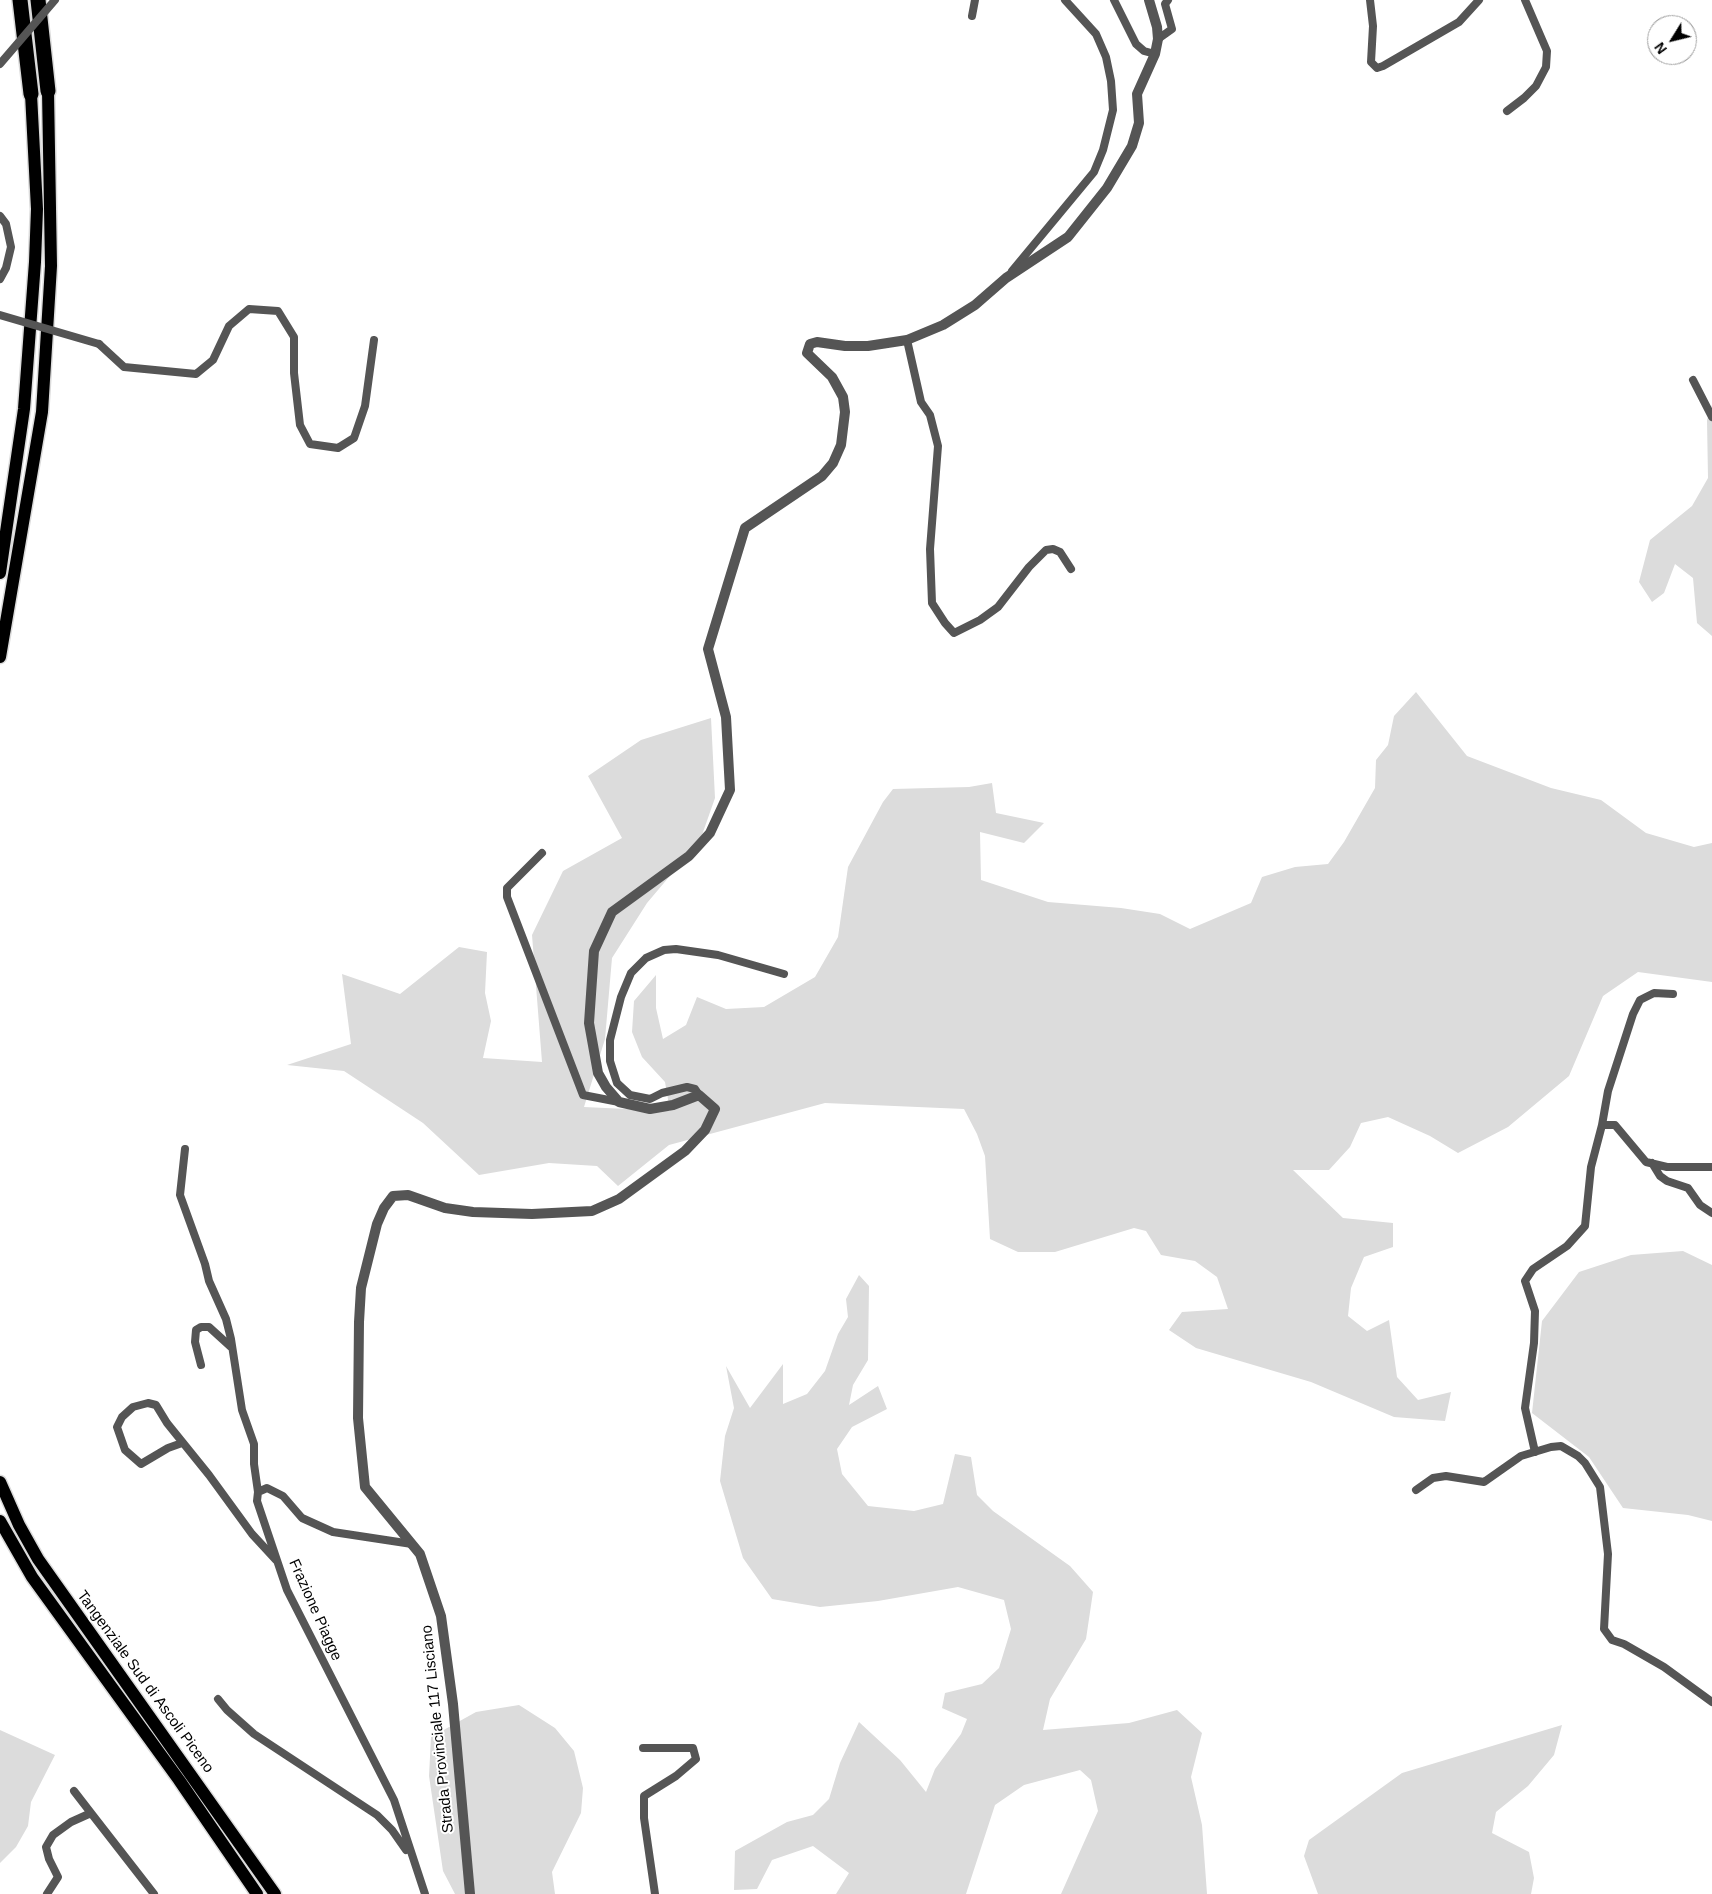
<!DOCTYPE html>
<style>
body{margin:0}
#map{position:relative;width:1712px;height:1894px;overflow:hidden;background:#fff;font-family:Helvetica,sans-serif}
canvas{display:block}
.north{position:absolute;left:1647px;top:15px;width:50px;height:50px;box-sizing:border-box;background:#fff;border:1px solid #999;border-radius:50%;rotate:234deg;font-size:14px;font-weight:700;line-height:20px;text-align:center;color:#000}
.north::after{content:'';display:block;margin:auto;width:18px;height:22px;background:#000;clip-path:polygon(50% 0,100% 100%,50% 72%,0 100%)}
</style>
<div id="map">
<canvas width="1712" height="1894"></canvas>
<div class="north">N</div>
</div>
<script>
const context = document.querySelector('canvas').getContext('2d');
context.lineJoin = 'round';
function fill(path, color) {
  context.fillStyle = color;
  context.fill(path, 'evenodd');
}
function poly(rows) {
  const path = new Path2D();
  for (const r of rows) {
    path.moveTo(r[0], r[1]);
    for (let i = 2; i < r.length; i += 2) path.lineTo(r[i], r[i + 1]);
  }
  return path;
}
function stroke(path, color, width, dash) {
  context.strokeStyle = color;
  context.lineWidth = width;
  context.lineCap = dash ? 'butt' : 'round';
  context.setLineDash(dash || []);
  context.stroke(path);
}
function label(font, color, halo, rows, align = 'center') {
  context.font = font + ' Helvetica,sans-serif';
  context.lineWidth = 4;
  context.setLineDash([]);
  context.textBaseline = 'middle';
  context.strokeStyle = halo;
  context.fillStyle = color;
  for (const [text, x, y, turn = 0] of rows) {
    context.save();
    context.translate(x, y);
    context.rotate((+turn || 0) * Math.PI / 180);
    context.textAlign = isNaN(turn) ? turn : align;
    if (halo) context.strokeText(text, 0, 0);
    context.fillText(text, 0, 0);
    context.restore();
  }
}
const green = poly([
 [1712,405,1712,636,1697,623,1693,578,1675,564,1664,593,1652,602,1639,582,1650,540,1692,506,1708,478,1707,420],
 [1416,692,1467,756,1551,788,1601,800,1646,833,1694,847,1712,843,1712,982,1638,972,1603,996,1569,1076,1508,1127,1458,1153,1430,1136,1388,1117,1361,1123,1350,1147,1329,1170,1293,1170,1343,1218,1393,1223,1393,1247,1364,1257,1351,1288,1348,1316,1367,1331,1389,1320,1397,1377,1418,1400,1451,1392,1445,1421,1394,1417,1311,1382,1196,1348,1169,1330,1182,1312,1228,1309,1217,1277,1195,1261,1161,1255,1146,1231,1134,1228,1055,1252,1018,1252,990,1239,985,1156,977,1134,964,1109,825,1103,669,1145,618,1186,597,1166,549,1163,479,1175,423,1123,344,1071,287,1065,351,1044,342,974,400,994,459,947,487,952,485,993,491,1021,483,1058,542,1062,532,935,563,871,622,838,588,776,641,740,711,718,715,798,702,835,680,864,647,903,612,958,605,1039,584,1107,670,1111,665,1082,642,1057,632,1032,634,1001,656,975,656,1008,663,1039,686,1025,697,997,726,1009,764,1007,815,977,838,937,848,867,883,802,893,789,969,787,992,783,996,813,1044,823,1024,843,980,832,981,880,1048,902,1121,908,1160,914,1190,929,1251,903,1262,877,1295,867,1328,864,1344,842,1375,788,1376,760,1388,745,1394,716],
 [1683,1251,1712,1265,1712,1521,1688,1515,1623,1508,1589,1457,1532,1413,1542,1321,1579,1272,1631,1255],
 [859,1275,869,1286,868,1360,853,1385,849,1405,878,1386,887,1409,852,1427,837,1449,842,1474,868,1506,914,1511,943,1504,955,1454,971,1457,977,1495,993,1511,1070,1566,1093,1592,1086,1639,1050,1699,1043,1730,1129,1723,1177,1710,1202,1733,1191,1777,1202,1825,1207,1894,1061,1894,1098,1811,1091,1780,1080,1770,1024,1785,995,1805,966,1894,836,1894,849,1873,813,1846,772,1860,757,1889,734,1890,735,1851,787,1822,813,1815,829,1799,840,1763,859,1722,900,1760,926,1792,935,1769,961,1734,967,1719,942,1708,945,1693,982,1684,999,1668,1011,1629,1004,1600,958,1587,878,1601,820,1607,772,1599,743,1558,720,1481,725,1436,734,1408,726,1366,750,1408,783,1364,783,1404,807,1394,825,1371,838,1334,848,1317,846,1299],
 [519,1705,555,1728,574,1751,583,1788,581,1813,552,1872,555,1894,455,1894,443,1871,429,1776,431,1737,476,1712],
 [1562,1725,1554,1755,1528,1786,1496,1812,1492,1833,1529,1852,1534,1878,1531,1894,1318,1894,1304,1856,1309,1840,1402,1773],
 [0,1730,55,1755,31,1802,28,1826,16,1847,0,1863]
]);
const minor = poly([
 [1114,0,1136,44,1144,51,1155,54],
 [1370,0,1373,26,1371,62,1377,68,1383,66,1459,22,1479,0],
 [972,16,975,0],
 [1158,39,1172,29,1165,4,1168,0],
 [1507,111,1524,98,1536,86,1546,67,1547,51,1525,0],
 [0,216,6,224,11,247,6,268,0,279],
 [1012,271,1094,172,1103,150,1113,110,1111,81,1106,57,1096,34,1065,0],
 [907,340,921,402,930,415,938,446,930,549,932,603,945,623,954,633,980,620,998,607,1029,567,1046,550,1053,549,1060,552,1071,569],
 [99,344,124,367,196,374,213,360,229,326,249,309,278,311,294,337,294,373,300,425,310,444,338,448,354,438,365,406,374,340],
 [1693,380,1712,417],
 [542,853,507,888,507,897,583,1095,619,1102],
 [699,1095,695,1089,687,1087,662,1093,650,1099,630,1095,617,1083,610,1061,610,1040,621,997,631,973,646,958,664,950,676,949,718,955,784,974],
 [1602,1125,1608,1091,1633,1014,1640,1000,1654,993,1673,994],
 [185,1149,180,1195,205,1264,209,1281,226,1319,231,1339,242,1410,254,1444,254,1464,258,1492],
 [1652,1163,1660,1176,1667,1181,1688,1188,1700,1205,1712,1213],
 [201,1365,195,1342,196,1330,201,1327,209,1327,231,1347],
 [182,1443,168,1448,141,1464,125,1450,117,1427,122,1417,133,1407,148,1403,156,1405,167,1423,209,1475,252,1534,276,1560],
 [1535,1452,1525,1408,1534,1343,1535,1311,1525,1281,1533,1269,1567,1246,1585,1226,1591,1167,1602,1125,1615,1125,1646,1162,1667,1167,1712,1167],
 [1416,1490,1433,1478,1446,1476,1484,1482,1521,1456,1551,1447,1561,1446,1578,1456,1585,1463,1600,1487,1608,1554,1604,1629,1612,1640,1624,1644,1664,1667,1712,1702],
 [412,1544,333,1532,302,1518,283,1496,267,1488,258,1492,257,1501,287,1590,394,1800,425,1894],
 [218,1699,227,1710,254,1734,377,1815,392,1830,406,1850],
 [643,1748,693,1748,696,1759,676,1776,644,1796,644,1818,655,1894],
 [74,1791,91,1813],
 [47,1894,58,1877,49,1859,46,1847,53,1835,71,1822,91,1813,154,1894]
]);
const tertiary = poly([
 [470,1894,453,1704,441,1616,420,1554,365,1487,358,1418,359,1322,361,1288,377,1224,384,1208,393,1196,408,1195,445,1208,473,1212,532,1214,592,1211,619,1199,685,1151,705,1130,715,1109,699,1095,673,1105,650,1109,619,1102,606,1087,598,1073,589,1023,594,951,612,912,689,856,710,833,730,790,726,717,708,649,745,528,822,476,833,463,841,445,845,412,843,397,832,377,807,353,810,344,817,342,845,346,868,346,907,340,943,325,975,305,1006,278,1068,237,1107,188,1132,146,1139,123,1137,94,1155,54,1158,39,1157,27,1149,0]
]);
const trunk = poly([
 [0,573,24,409,35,262,37,209,31,94],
 [0,657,42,412,51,266,48,91],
 [0,1482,19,1525,38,1559,275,1894],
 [0,1521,32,1577,179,1780,257,1894]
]);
const motorway = poly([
 [20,0,31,94],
 [38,0,48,91]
]);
const minorBridge = poly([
 [0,64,55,0],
 [0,315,99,344]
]);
const streetNames = [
 ["Frazione Piagge",315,1610,66],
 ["Tangenziale Sud di Ascoli Piceno",145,1682,54],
 ["Strada Provinciale 117 Lisciano",438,1729,-96]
];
fill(green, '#dcdcdc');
stroke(trunk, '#dbdbdb', 15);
stroke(motorway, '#dbdbdb', 18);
stroke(minor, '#555', 8);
stroke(tertiary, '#555', 10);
stroke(trunk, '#000', 12);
stroke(motorway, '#000', 15);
stroke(minorBridge, '#555', 8);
label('15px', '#000', '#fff', streetNames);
</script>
